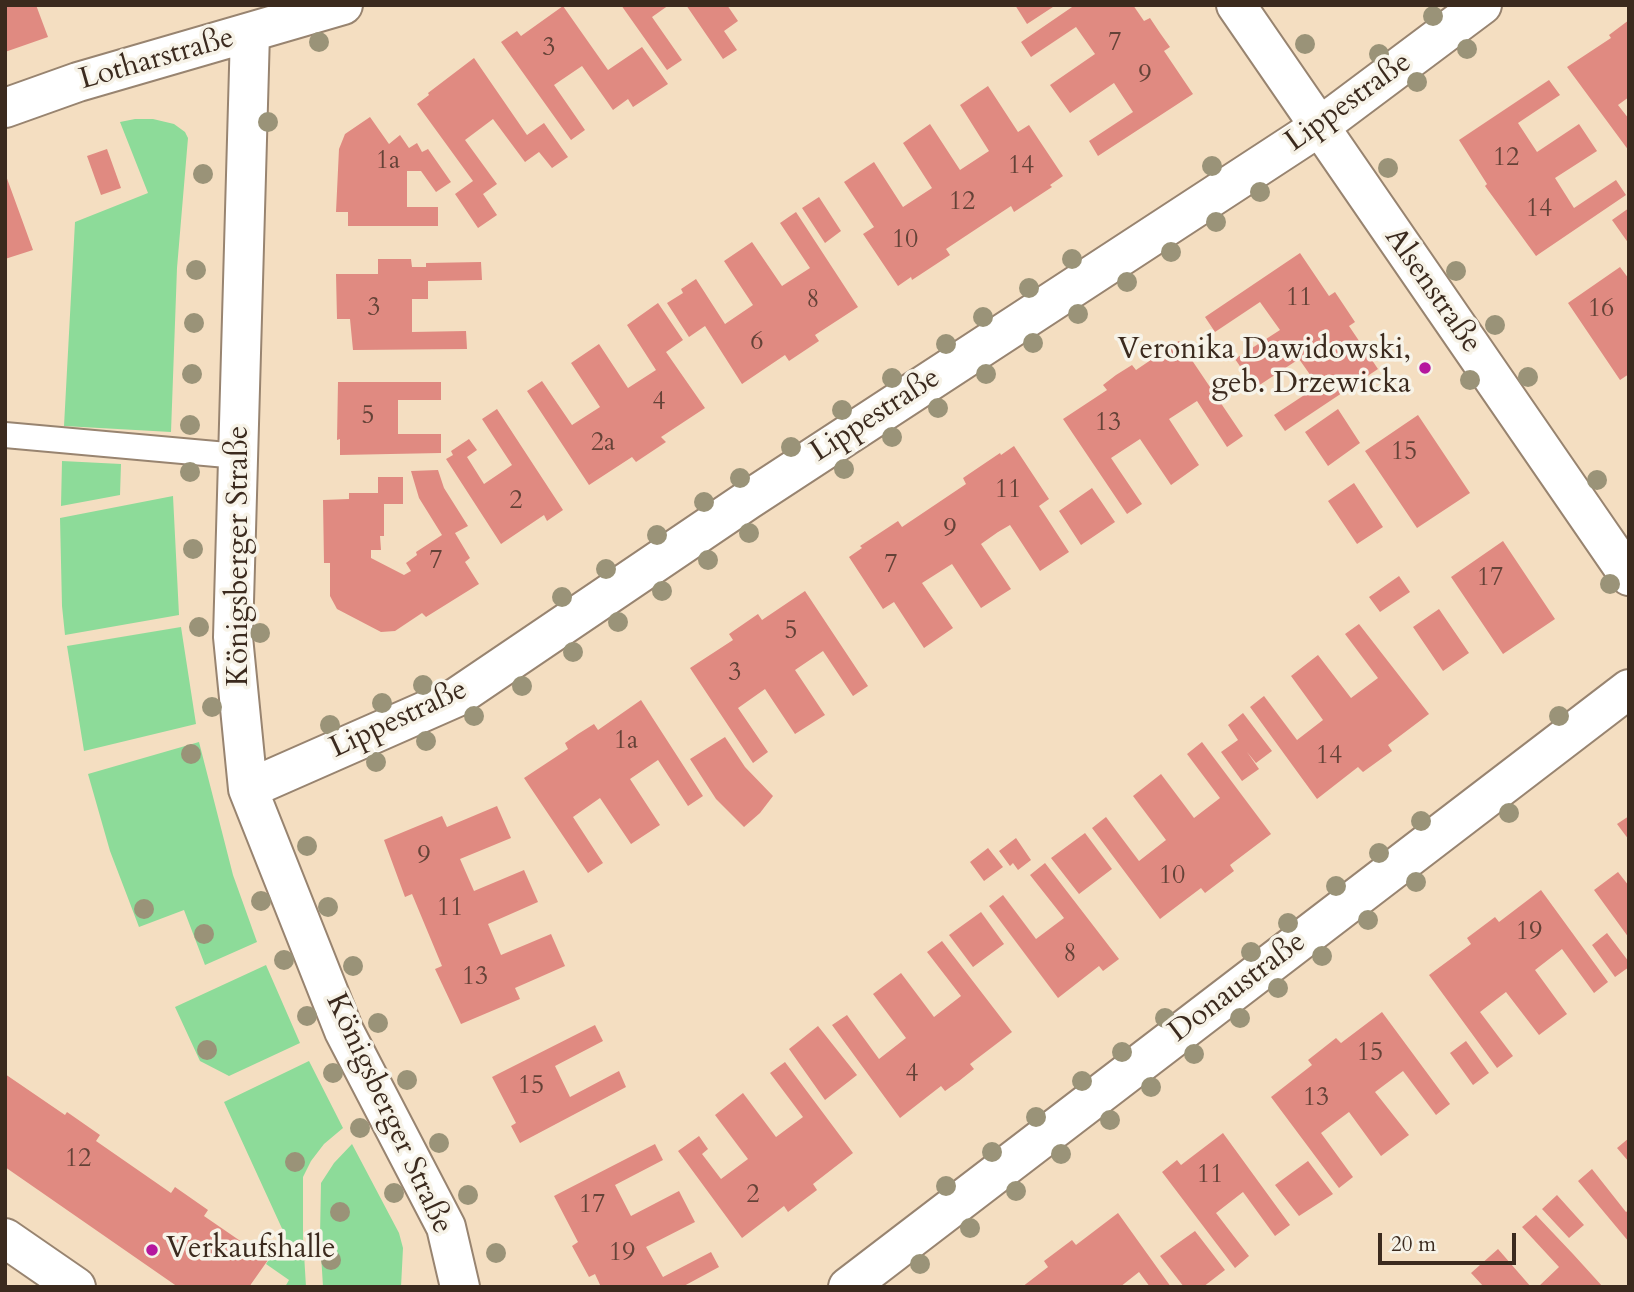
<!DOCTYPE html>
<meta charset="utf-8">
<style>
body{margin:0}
#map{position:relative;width:1634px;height:1292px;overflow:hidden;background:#f4dec1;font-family:Cardo,serif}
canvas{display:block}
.frame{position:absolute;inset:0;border:7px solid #3b2a1e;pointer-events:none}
.scale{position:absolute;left:1378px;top:1233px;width:138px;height:32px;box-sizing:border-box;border:4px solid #3b2a1e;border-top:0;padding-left:9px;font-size:21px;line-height:24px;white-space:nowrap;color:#3b2a1e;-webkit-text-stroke:5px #f7f3e8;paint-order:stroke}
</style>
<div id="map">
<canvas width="1634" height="1292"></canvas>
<div class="frame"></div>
<div class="scale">20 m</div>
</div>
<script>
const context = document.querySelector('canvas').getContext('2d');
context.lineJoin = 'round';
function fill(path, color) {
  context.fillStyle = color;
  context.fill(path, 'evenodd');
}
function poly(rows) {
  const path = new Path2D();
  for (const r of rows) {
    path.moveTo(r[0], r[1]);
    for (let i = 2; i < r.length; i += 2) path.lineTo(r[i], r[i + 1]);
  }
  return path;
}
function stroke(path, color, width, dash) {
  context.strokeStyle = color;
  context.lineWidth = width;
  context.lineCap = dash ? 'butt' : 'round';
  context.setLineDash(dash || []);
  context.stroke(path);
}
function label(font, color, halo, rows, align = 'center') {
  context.font = font + ' Cardo,serif';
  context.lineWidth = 7;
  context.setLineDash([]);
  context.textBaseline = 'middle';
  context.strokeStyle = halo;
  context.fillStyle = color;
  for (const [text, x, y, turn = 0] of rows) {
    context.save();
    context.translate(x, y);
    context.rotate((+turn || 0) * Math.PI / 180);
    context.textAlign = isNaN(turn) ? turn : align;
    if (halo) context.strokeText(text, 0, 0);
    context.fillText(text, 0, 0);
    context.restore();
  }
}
const green = poly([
 [135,119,153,119,174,124,185,132,188,138,177,268,171,432,64,426,75,222,148,193,120,122],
 [62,461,121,464,120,495,61,506],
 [173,496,179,615,65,635,62,606,60,518],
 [181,627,196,724,84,751,67,646],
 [199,742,233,875,257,942,205,965,184,910,139,927,110,851,88,774],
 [266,965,300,1043,229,1076,200,1061,175,1007],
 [309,1061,343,1128,324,1144,311,1161,303,1177,303,1237,306,1287,285,1287,289,1280,266,1264,285,1235,224,1102],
 [352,1144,399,1233,403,1248,401,1287,323,1287,320,1236,321,1183,334,1163]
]);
const building = poly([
 [5,5,36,5,48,37,5,52],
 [621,5,669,5,652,17,682,60,667,70],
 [686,5,727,5,738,21,724,31,737,50,723,59],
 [1015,5,1056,5,1027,24],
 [1075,5,1133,5,1144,21,1150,18,1160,33,1170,47,1164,51,1193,94,1098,156,1089,141,1133,112,1114,83,1070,113,1050,85,1095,54,1076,27,1031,57,1021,42],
 [563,6,608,70,642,47,668,84,633,107,628,99,613,110,582,66,554,85,585,130,571,140,501,42,517,31,521,36],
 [1629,20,1629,97,1618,105,1629,119,1629,151,1567,67,1611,38,1609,35],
 [474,58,527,135,544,123,568,157,552,168,539,152,525,162,493,119,465,140,497,184,483,194,497,215,478,228,455,194,473,181,417,104,429,95,428,93],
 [1549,80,1560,95,1518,123,1537,152,1579,124,1597,151,1555,178,1574,208,1616,180,1626,195,1536,256,1485,186,1487,184,1459,140],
 [988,86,1018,132,1029,125,1063,176,1050,185,1052,187,1014,212,1011,206,946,249,950,255,912,280,911,277,898,286,863,234,874,227,844,182,874,162,903,207,932,188,903,143,930,124,960,170,989,151,960,105],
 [370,117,389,144,400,135,409,148,417,143,422,152,428,149,451,182,436,192,421,171,407,171,407,207,438,207,438,226,348,226,348,212,336,212,339,149,345,134],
 [107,149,121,188,101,195,87,156],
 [5,173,33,250,5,259],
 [819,197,841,231,825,243,802,208],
 [1629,208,1629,244,1612,220],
 [796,212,858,307,815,335,819,341,789,361,785,355,742,384,705,326,689,337,667,303,683,293,681,289,696,279,725,324,753,305,724,261,752,242,782,286,810,268,780,223],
 [1300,253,1329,296,1335,292,1355,322,1349,326,1378,369,1285,431,1274,415,1318,386,1299,359,1255,388,1235,359,1280,330,1260,302,1215,332,1205,317],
 [378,259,411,259,412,267,426,267,426,263,481,262,482,280,428,281,428,299,412,299,412,332,466,331,467,349,353,350,350,319,337,319,336,274,378,274],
 [1620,267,1629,279,1629,374,1620,380,1568,303],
 [658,303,683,340,666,352,705,408,661,437,666,442,636,462,632,457,589,485,527,391,542,381,572,425,600,407,571,363,599,344,628,388,656,370,627,325],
 [1179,341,1243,436,1227,447,1197,401,1169,419,1199,465,1171,485,1140,439,1111,458,1142,504,1127,514,1063,419,1107,390,1103,385,1116,375,1132,365,1136,370],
 [338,382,441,382,441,400,398,400,398,434,441,434,441,453,340,455,340,439,337,440],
 [497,409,563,510,547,521,544,515,501,544,446,459,453,455,451,451,469,439,477,450,467,457,484,484,512,465,482,419],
 [1338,409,1360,443,1328,466,1305,432],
 [1418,415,1470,493,1417,528,1365,451],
 [1014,446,1049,499,1039,506,1069,552,1040,571,1010,525,998,532,981,544,1011,589,981,608,952,564,922,583,953,628,924,648,894,602,883,609,849,557,862,548,860,546,898,521,902,527,966,484,963,478,1000,453,1001,455],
 [438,470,444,488,468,526,455,533,470,558,465,562,479,584,426,617,422,613,395,631,381,632,337,609,330,596,330,563,324,563,323,500,349,499,349,493,378,493,378,477,403,477,403,504,384,504,384,536,380,536,381,550,371,550,371,558,404,575,411,571,406,563,417,555,416,552,442,535,419,498,411,471],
 [1354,483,1383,527,1357,544,1328,501],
 [1092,488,1115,522,1081,545,1059,511],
 [1503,541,1555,619,1503,654,1451,577],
 [1399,576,1410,592,1380,612,1369,597],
 [805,591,868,686,853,696,823,651,795,670,825,715,795,734,765,689,738,708,768,752,753,763,690,668,733,640,729,634,758,614,762,620],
 [1439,609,1469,653,1443,671,1413,627],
 [1359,624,1429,714,1388,745,1392,751,1363,772,1358,767,1317,799,1250,707,1264,696,1297,740,1323,720,1291,676,1318,655,1351,698,1378,678,1345,634],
 [641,700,703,796,688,806,658,760,630,779,660,825,631,844,600,798,573,817,603,863,588,873,524,778,568,749,565,743,578,734,594,724,598,730],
 [1243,713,1272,751,1256,763,1247,752,1259,769,1242,781,1221,752,1238,740,1228,725],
 [725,737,745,767,773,796,760,813,744,827,716,799,690,759],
 [1202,742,1271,834,1230,865,1234,871,1205,893,1201,888,1160,919,1092,828,1106,817,1139,861,1166,840,1133,796,1161,774,1194,818,1220,798,1187,754],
 [497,806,511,838,460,859,474,891,524,870,538,902,488,924,501,955,551,934,565,966,515,988,520,999,461,1024,435,969,442,966,412,894,405,897,384,840,442,816,447,827],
 [1629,816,1629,840,1617,824],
 [1085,833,1112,869,1079,894,1051,858],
 [1016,838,1031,860,1018,870,1013,863,1010,866,999,851],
 [988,848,1003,867,984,881,970,862],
 [1045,863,1119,959,1103,971,1099,966,1058,998,989,906,1003,895,1036,939,1064,918,1030,875],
 [1618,872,1629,886,1629,938,1594,890],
 [1541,890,1608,982,1594,993,1562,949,1535,970,1567,1014,1539,1035,1506,992,1480,1012,1513,1056,1497,1068,1429,975,1471,944,1467,938,1495,917,1499,922],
 [981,912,1004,944,973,967,949,935],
 [1607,933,1629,962,1629,967,1615,977,1592,945],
 [942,941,1012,1032,970,1064,974,1069,959,1081,945,1091,941,1086,900,1118,832,1025,847,1015,879,1059,906,1038,873,994,901,973,934,1017,961,996,927,952],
 [1382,1012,1450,1104,1436,1115,1403,1071,1375,1092,1409,1135,1381,1156,1349,1112,1321,1133,1353,1177,1339,1188,1271,1097,1312,1065,1308,1060,1336,1038,1341,1043],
 [595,1025,603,1041,555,1066,570,1097,619,1071,626,1087,520,1143,511,1126,516,1123,492,1077],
 [818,1026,857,1075,825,1100,789,1049],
 [1466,1041,1489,1073,1473,1085,1450,1053],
 [785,1062,853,1153,813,1184,817,1190,801,1202,788,1212,784,1206,742,1238,678,1151,699,1136,708,1149,702,1154,721,1179,748,1159,715,1115,743,1093,776,1137,803,1117,770,1073],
 [5,1074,65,1115,67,1112,100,1135,96,1141,171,1193,175,1187,208,1210,204,1216,268,1260,249,1287,178,1287,5,1167],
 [1223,1133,1290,1225,1275,1236,1243,1192,1216,1213,1249,1256,1235,1268,1162,1172,1177,1160,1181,1165],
 [1629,1138,1629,1162,1617,1148],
 [655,1144,663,1160,615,1185,631,1216,679,1191,695,1222,646,1247,663,1277,711,1252,719,1267,682,1287,601,1287,595,1274,589,1277,572,1246,578,1242,554,1196],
 [1308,1161,1333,1194,1299,1216,1275,1185],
 [1592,1169,1626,1212,1629,1210,1629,1242,1578,1181],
 [1557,1195,1584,1225,1569,1238,1542,1209],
 [1118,1213,1171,1287,1150,1287,1139,1272,1120,1287,1022,1287,1048,1267,1044,1261,1072,1240,1076,1245],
 [1536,1215,1573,1254,1603,1287,1538,1287,1559,1267,1522,1227],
 [1195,1231,1225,1270,1203,1287,1184,1287,1160,1256],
 [1498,1249,1531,1287,1484,1287,1471,1273]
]);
const lane = poly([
 [5,435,238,456]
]);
const street = poly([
 [1236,5,1629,576],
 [250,33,233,637,248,789,344,1031,446,1227,460,1287],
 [5,108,78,82,343,5],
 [248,789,457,697,748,500,1319,127,1482,5],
 [5,1238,76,1287],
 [848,1287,1629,689]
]);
const trees = [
 [1433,16],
 [319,42],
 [1305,44],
 [1467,49],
 [1379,54],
 [1417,82],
 [268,122],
 [1212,166],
 [1388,168],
 [203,174],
 [1260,192],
 [1216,222],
 [1171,252],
 [1072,259],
 [196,270],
 [1456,271],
 [1127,282],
 [1029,288],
 [1078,314],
 [983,317],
 [194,323],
 [1495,325],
 [1033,343],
 [946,344],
 [192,374],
 [986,374],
 [1528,377],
 [892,378],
 [1470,380],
 [938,408],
 [842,410],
 [190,425],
 [892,437],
 [791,447],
 [844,469],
 [190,472],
 [740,478],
 [1597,480],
 [704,502],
 [749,533],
 [657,535],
 [193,549],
 [708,560],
 [606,569],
 [1610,584],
 [662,591],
 [562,597],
 [618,622],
 [199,627],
 [260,633],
 [573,652],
 [423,685],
 [522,686],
 [382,703],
 [212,707],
 [474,716],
 [1559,716],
 [330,725],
 [426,741],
 [191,754],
 [376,762],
 [1509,813],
 [1421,821],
 [307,846],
 [1379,853],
 [1416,882],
 [1336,886],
 [261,901],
 [328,907],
 [144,909],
 [1368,920],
 [1288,923],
 [204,934],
 [1251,952],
 [1322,956],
 [284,960],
 [353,966],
 [1278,988],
 [307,1016],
 [1165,1018],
 [1240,1018],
 [378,1023],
 [207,1050],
 [1122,1052],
 [1194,1054],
 [333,1073],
 [407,1080],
 [1082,1081],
 [1151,1087],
 [1036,1117],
 [1110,1120],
 [360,1128],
 [439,1143],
 [992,1152],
 [1061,1154],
 [295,1162],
 [946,1186],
 [1016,1191],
 [394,1193],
 [468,1195],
 [340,1212],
 [970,1228],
 [496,1253],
 [331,1260],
 [920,1264]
];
const markers = [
 [1425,368,7,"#b5179e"],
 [152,1250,7,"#b5179e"]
];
const numberNames = [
 ["7",1115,44],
 ["3",549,49],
 ["9",1145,76],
 ["12",1506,159],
 ["1a",388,162],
 ["14",1021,167],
 ["12",962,203],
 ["14",1539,210],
 ["10",905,241],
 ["11",1299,299],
 ["8",813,301],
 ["3",374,309],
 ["16",1601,310],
 ["6",757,343],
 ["4",659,403],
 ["5",368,417],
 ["13",1108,424],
 ["2a",603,444],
 ["15",1404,453],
 ["11",1008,491],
 ["2",516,502],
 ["9",950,530],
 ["7",436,562],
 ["7",891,566],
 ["17",1490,579],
 ["5",791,632],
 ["3",735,674],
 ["1a",626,742],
 ["14",1329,757],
 ["9",424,857],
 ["10",1172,877],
 ["11",450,909],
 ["19",1529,933],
 ["8",1070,955],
 ["13",475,978],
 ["15",1370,1054],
 ["4",912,1075],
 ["15",531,1087],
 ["13",1316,1099],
 ["12",78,1160],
 ["11",1210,1176],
 ["2",753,1196],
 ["17",592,1206],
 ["19",622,1254]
];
const streetNames = [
 ["Lotharstraße",157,60,-16],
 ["Lippestraße",1349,103,-36],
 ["Alsenstraße",1432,291,55],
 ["Lippestraße",876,416,-33],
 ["Königsberger Straße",240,556,-90],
 ["Lippestraße",399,720,-25],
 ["Donaustraße",1238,988,-37],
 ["Königsberger Straße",388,1114,65]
];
const poiNames = [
 ["Veronika Dawidowski,",1411,351],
 ["geb. Drzewicka",1411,385],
 ["Verkaufshalle",166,1250,"left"]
];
fill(green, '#8ddb99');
fill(building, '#e08a81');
stroke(lane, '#988470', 28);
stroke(street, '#988470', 42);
stroke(lane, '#fff', 24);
stroke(street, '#fff', 38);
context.fillStyle = '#9a9378';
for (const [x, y] of trees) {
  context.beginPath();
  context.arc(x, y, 10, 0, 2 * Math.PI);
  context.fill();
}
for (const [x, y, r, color] of markers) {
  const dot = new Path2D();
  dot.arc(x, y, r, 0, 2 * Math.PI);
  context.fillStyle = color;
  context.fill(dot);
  stroke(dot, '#f7f3e8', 2.5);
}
label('26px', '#644237', null, numberNames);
label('30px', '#3b2a1e', '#f7f3e8', streetNames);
label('30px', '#3b2a1e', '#f7f3e8', poiNames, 'right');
</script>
